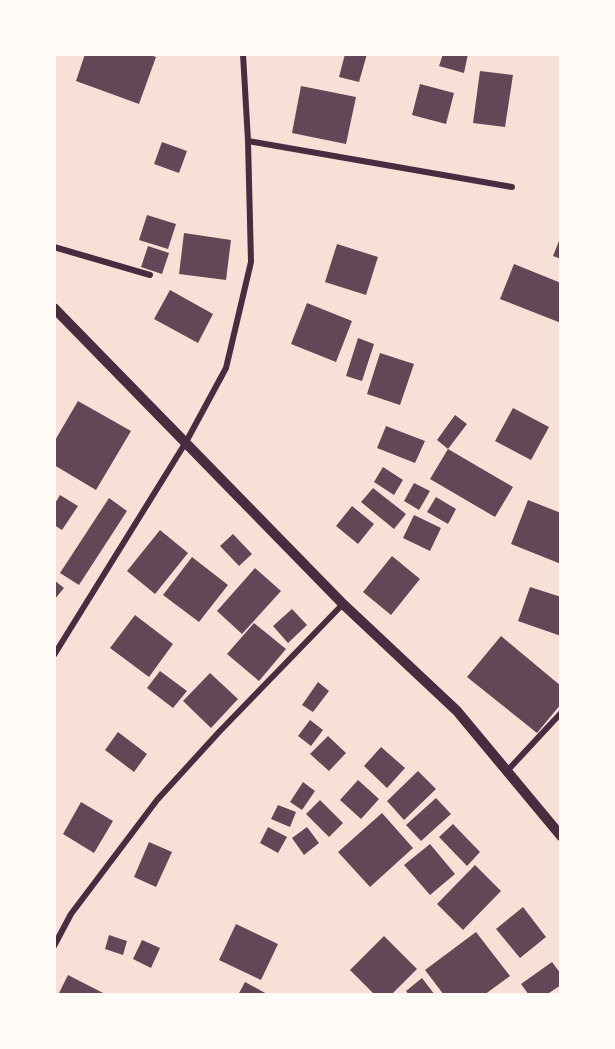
<!DOCTYPE html>
<style>
body{margin:0}
#map{position:relative;width:615px;height:1049px;overflow:hidden;background:#f7e1d7;font-family:"Archivo Narrow",sans-serif}
canvas{display:block}
.frame{position:absolute;inset:0;border:56px solid #fffaf5;pointer-events:none}
</style>
<div id="map">
<canvas width="615" height="1049"></canvas>
<div class="frame"></div>
</div>
<script>
const context = document.querySelector('canvas').getContext('2d');
context.lineJoin = 'round';
function fill(path, color) {
  context.fillStyle = color;
  context.fill(path, 'evenodd');
}
function poly(rows) {
  const path = new Path2D();
  for (const r of rows) {
    path.moveTo(r[0], r[1]);
    for (let i = 2; i < r.length; i += 2) path.lineTo(r[i], r[i + 1]);
  }
  return path;
}
function stroke(path, color, width, dash) {
  context.strokeStyle = color;
  context.lineWidth = width;
  context.lineCap = dash ? 'butt' : 'round';
  context.setLineDash(dash || []);
  context.stroke(path);
}
const building = poly([
 [85,54,147,54,156,57,139,104,76,81],
 [345,54,367,54,359,82,339,77],
 [443,54,468,54,464,73,439,66],
 [480,71,513,75,505,127,473,123],
 [420,84,454,93,446,124,412,115],
 [301,86,356,97,346,144,292,133],
 [162,142,187,151,179,173,154,164],
 [147,215,176,224,168,249,139,240],
 [184,233,231,240,226,280,179,274],
 [561,236,561,259,553,256],
 [337,244,378,257,366,295,325,282],
 [148,246,169,253,162,274,141,267],
 [514,264,561,283,561,323,500,299],
 [170,290,213,314,198,343,154,319],
 [307,303,352,321,336,362,291,344],
 [358,338,374,344,362,381,346,376],
 [380,353,414,364,400,405,367,394],
 [78,401,131,431,96,490,54,465,54,442],
 [513,408,549,427,531,460,495,441],
 [455,415,467,424,448,449,437,440],
 [386,426,425,441,415,463,377,448],
 [448,449,513,487,495,517,430,479],
 [383,467,403,480,394,495,374,482],
 [414,483,430,491,419,510,404,501],
 [373,488,406,514,394,529,361,502],
 [60,495,78,506,62,530,54,525,54,505],
 [436,497,456,509,448,524,427,512],
 [109,498,127,511,79,585,60,573],
 [528,500,561,513,561,564,511,544],
 [352,506,374,524,358,544,336,526],
 [414,515,441,528,430,551,403,538],
 [160,530,188,553,155,594,127,571],
 [233,534,252,554,239,566,220,546],
 [392,556,420,579,391,615,363,592],
 [192,557,228,585,199,622,163,595],
 [255,568,281,591,242,634,217,611],
 [54,580,64,588,54,600],
 [530,587,561,597,561,636,518,621],
 [292,609,307,625,288,643,273,626],
 [135,615,173,644,149,677,110,648],
 [254,623,286,649,259,681,227,654],
 [501,636,561,686,561,704,537,733,467,677],
 [160,671,187,691,173,708,147,688],
 [210,673,238,699,211,728,183,701],
 [318,682,329,691,313,712,302,705],
 [310,720,323,730,311,746,298,736],
 [118,732,147,754,134,772,105,750],
 [328,736,346,753,329,771,310,754],
 [381,747,405,768,387,788,364,766],
 [418,771,436,789,404,820,387,801],
 [358,780,379,799,361,819,340,800],
 [303,782,315,791,302,810,290,802],
 [436,798,451,814,421,841,406,825],
 [320,800,343,823,329,837,306,814],
 [81,802,113,821,94,853,63,834],
 [278,805,296,812,290,827,271,819],
 [382,813,413,848,370,887,338,852],
 [453,824,480,852,467,866,439,837],
 [268,827,287,837,278,853,260,843],
 [307,827,319,843,304,855,292,838],
 [149,842,172,852,156,887,134,877],
 [430,844,455,874,430,895,404,865],
 [475,865,501,891,463,930,437,904],
 [523,907,546,937,520,958,496,929],
 [236,924,278,944,261,980,219,960],
 [476,932,510,976,484,995,444,995,425,970],
 [109,935,127,941,123,955,105,949],
 [384,936,417,969,391,995,375,995,350,970],
 [142,940,160,948,151,968,133,959],
 [552,962,561,974,561,985,546,995,529,995,521,984],
 [68,975,107,995,58,995],
 [422,978,435,995,409,995,406,991],
 [245,982,269,995,238,995]
]);
const minor = poly([
 [248,141,512,187],
 [54,247,150,275],
 [54,655,186,442,226,368,251,262,248,141,243,54],
 [508,770,561,713],
 [54,946,71,914,157,800,219,732,343,604]
]);
const tertiary = poly([
 [54,308,343,604,457,711,561,836]
]);
fill(building, '#644757');
stroke(minor, '#4a2c40', 6);
stroke(tertiary, '#4a2c40', 10);
</script>
